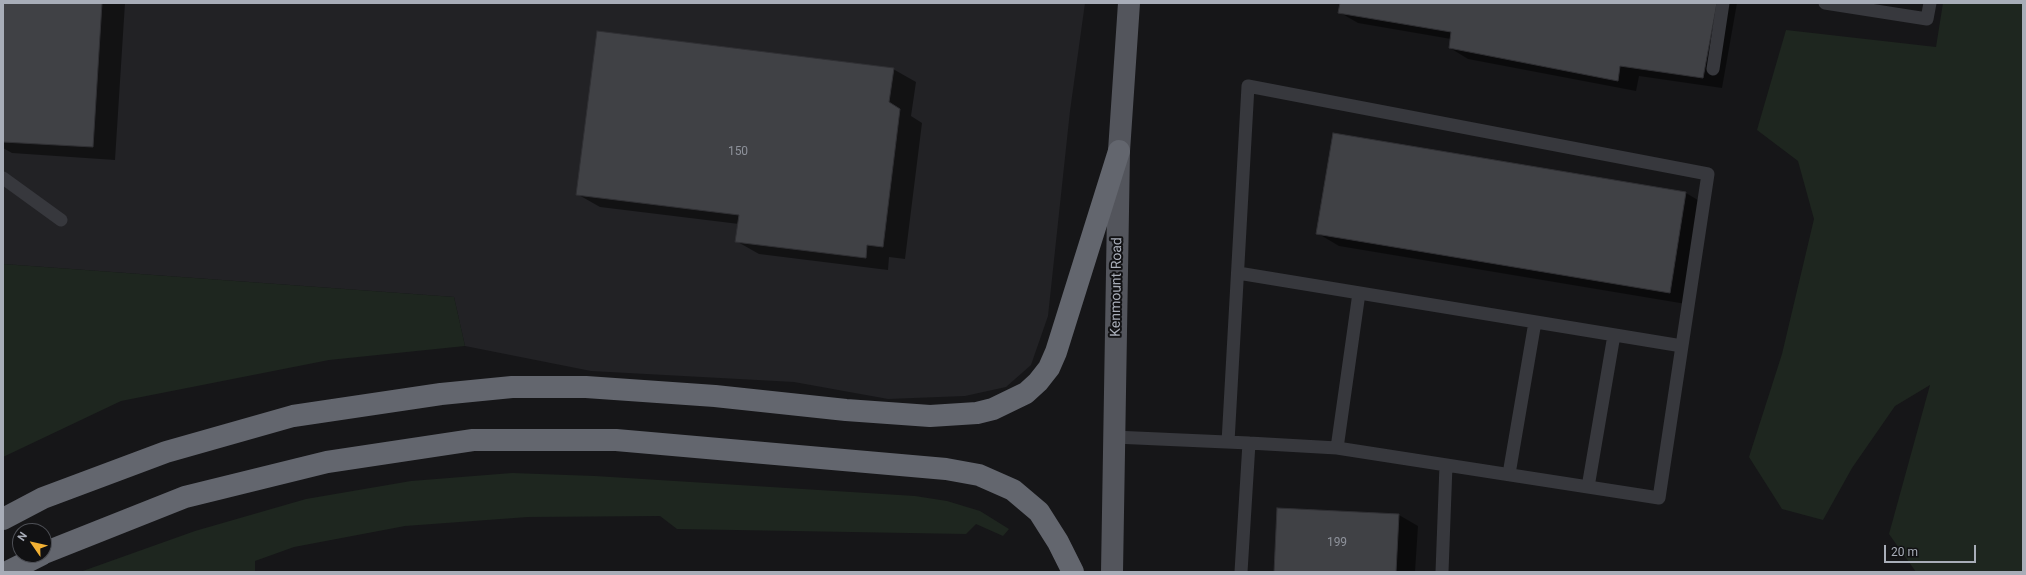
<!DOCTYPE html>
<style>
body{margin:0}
#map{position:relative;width:2026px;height:575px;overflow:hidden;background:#161618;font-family:Roboto,sans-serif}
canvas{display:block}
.frame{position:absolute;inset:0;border:4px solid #a8adb8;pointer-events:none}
.north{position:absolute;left:12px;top:523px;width:40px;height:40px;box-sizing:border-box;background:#111113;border:1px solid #4d4f55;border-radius:50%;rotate:304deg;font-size:11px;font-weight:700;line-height:16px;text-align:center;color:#a8adb8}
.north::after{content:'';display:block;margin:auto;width:14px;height:18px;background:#f2b134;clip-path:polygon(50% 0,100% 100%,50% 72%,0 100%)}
.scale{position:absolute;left:1884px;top:545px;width:92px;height:18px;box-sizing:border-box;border:2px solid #a8adb8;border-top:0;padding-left:5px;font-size:12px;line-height:14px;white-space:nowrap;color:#a8adb8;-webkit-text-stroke:3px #111113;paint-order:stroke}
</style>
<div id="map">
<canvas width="2026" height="575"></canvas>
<div class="frame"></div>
<div class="north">N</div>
<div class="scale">20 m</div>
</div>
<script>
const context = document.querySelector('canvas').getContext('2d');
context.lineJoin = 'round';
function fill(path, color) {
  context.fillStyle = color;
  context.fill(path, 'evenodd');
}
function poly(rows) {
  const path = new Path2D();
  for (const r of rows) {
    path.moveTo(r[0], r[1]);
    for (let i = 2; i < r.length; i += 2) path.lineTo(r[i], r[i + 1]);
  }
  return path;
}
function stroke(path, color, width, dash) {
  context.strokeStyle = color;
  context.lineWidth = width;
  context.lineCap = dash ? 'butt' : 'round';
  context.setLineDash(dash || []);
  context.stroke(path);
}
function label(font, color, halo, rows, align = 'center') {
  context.font = font + ' Roboto,sans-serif';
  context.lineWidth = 4;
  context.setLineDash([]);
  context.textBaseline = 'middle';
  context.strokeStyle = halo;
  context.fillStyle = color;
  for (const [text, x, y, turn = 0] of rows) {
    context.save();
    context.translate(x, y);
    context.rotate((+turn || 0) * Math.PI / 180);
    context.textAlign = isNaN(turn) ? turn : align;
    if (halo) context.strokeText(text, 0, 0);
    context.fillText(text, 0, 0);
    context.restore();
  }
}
const built = poly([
 [3,3,1085,3,1070,111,1048,316,1031,365,1006,387,965,396,888,399,794,382,591,371,465,346,454,297,3,264]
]);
const green = poly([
 [1943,3,2023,3,2023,572,1916,572,1889,534,1930,385,1895,406,1852,468,1823,520,1782,509,1749,457,1782,354,1814,219,1798,161,1757,130,1786,30,1936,47],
 [3,264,454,297,465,346,329,360,121,401,3,457],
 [512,473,595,476,915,496,947,501,980,511,1009,529,1003,536,976,524,966,534,677,529,660,516,528,517,405,526,294,547,255,561,255,572,80,572,195,531,306,499,411,481]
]);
const shadow = poly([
 [3,3,125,3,115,160,12,153,3,148],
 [1341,3,1737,3,1722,88,1639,76,1636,91,1468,59,1450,48,1451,39,1358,23,1339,12],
 [893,69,916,82,911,116,922,123,905,259,889,257,888,270,759,254,736,241,739,224,600,207,577,194],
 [1333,135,1686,193,1708,206,1692,305,1339,246,1317,233],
 [1278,509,1399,515,1418,526,1415,572,1275,572]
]);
const building = poly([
 [3,3,102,3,93,147,3,142,3,3],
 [1340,3,1717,3,1703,78,1620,66,1618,81,1449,48,1451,32,1338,13,1340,3],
 [597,31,894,68,889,102,900,109,883,247,867,245,866,258,735,242,739,215,576,195,597,31],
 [1333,133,1686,192,1670,293,1316,234,1333,133],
 [1277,508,1399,514,1396,572,1274,572,1277,508]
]);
const service = poly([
 [1825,3,1927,19,1930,3],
 [1713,69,1723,3],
 [3,178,61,220],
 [1238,273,1682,346],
 [1114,437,1249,443,1337,448,1659,498,1708,174,1248,86,1228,442],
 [1337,448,1359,293],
 [1509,474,1535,322],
 [1588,487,1614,335],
 [1241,572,1249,443],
 [1442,572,1446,465]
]);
const primary = poly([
 [1112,572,1119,151,1129,3]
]);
const motorway = poly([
 [3,519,43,498,166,452,293,416,441,394,512,387,586,387,715,396,846,410,930,416,977,413,993,409,1026,393,1038,382,1049,368,1056,352,1119,151],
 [44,553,185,497,327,462,473,440,616,440,946,469,979,475,1013,490,1039,512,1058,542,1073,572],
 [7,572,41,555]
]);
const numberNames = [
 ["150",738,152],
 ["199",1337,543]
];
const streetNames = [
 ["Kenmount Road",1117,287,-89]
];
fill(built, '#222225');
fill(green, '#1e261f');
fill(shadow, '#0007');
fill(building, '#404145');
stroke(building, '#303034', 1);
stroke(service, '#37383d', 13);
stroke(primary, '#53555c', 22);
stroke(motorway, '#63666e', 22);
label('12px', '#8e929b', null, numberNames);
label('14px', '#a8adb8', '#111113', streetNames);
</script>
